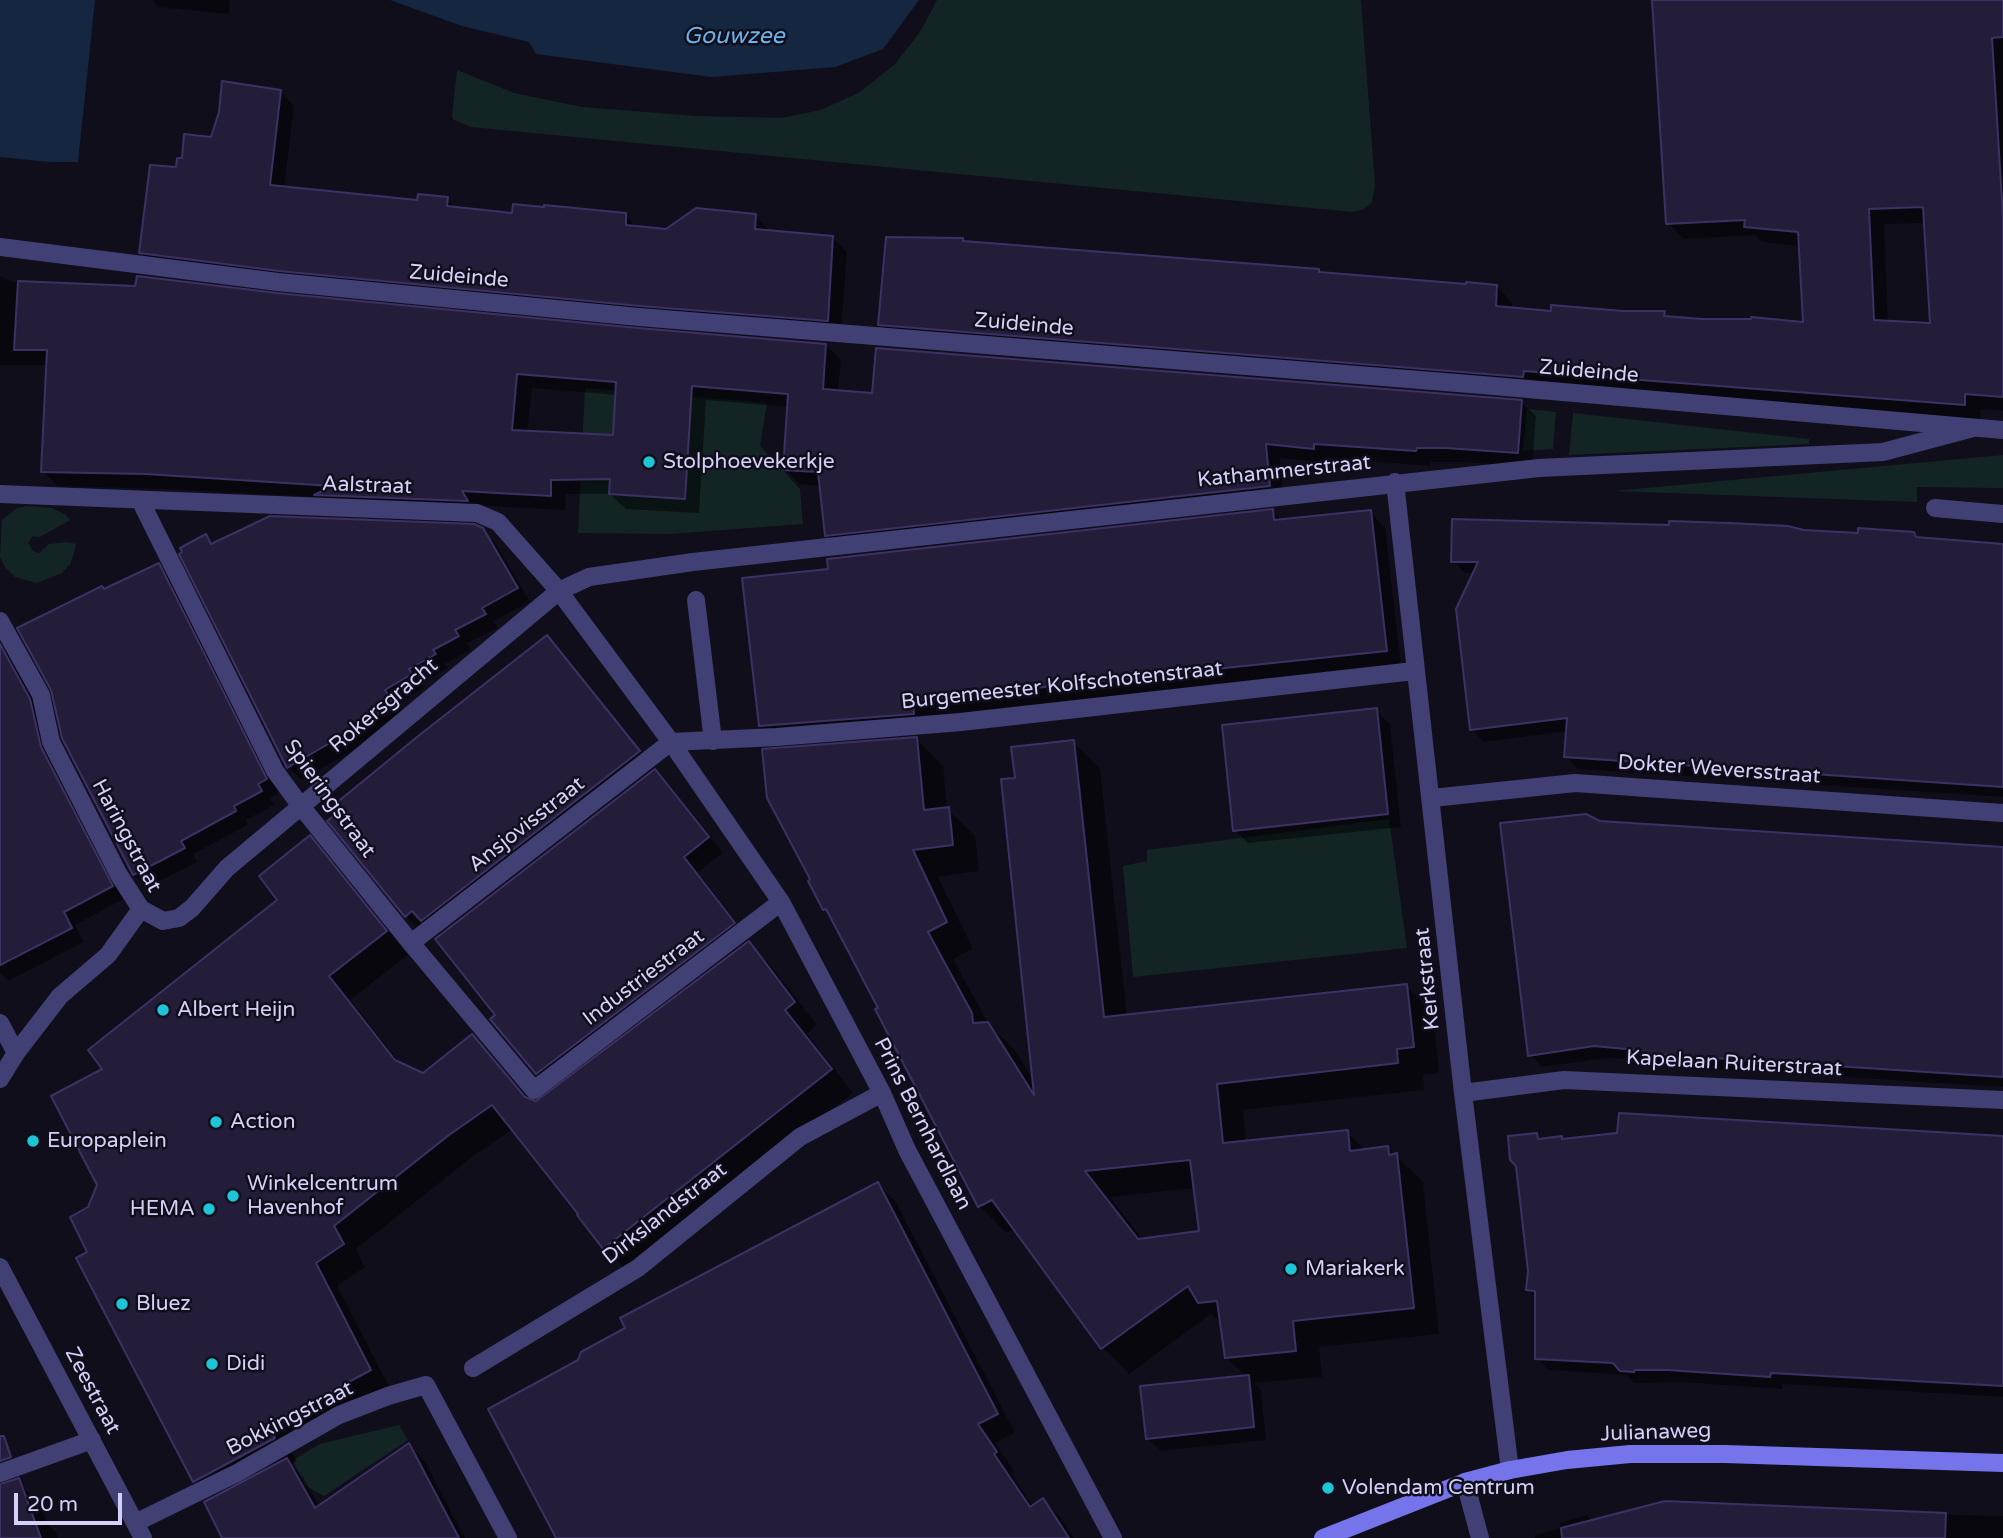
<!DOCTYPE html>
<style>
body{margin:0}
#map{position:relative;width:2003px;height:1538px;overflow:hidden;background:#110e1c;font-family:"Varela Round",sans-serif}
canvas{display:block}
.scale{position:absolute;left:14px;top:1493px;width:108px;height:32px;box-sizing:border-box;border:4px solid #d4d0f8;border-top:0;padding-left:9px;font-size:21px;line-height:24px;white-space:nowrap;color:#d4d0f8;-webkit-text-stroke:5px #110e1c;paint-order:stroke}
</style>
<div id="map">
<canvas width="2003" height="1538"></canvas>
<div class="scale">20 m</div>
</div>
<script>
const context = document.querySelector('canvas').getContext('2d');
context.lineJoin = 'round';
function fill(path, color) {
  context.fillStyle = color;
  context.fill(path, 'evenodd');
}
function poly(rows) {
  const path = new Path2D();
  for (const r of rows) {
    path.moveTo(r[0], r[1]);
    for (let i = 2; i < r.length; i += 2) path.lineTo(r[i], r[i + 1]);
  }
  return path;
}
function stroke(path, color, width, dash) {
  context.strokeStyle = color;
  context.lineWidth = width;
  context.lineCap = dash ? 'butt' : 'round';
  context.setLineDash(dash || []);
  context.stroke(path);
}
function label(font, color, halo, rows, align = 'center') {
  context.font = font + ' "Varela Round",sans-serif';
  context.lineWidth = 5;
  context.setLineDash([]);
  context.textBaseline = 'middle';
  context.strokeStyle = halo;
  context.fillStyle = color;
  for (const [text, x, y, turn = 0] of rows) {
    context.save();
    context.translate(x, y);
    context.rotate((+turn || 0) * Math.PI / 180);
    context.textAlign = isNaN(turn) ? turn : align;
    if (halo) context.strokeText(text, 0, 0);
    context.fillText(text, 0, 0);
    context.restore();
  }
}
const green = poly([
 [937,0,1361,0,1375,185,1372,202,1364,209,1353,212,471,127,454,120,452,117,457,70,514,93,582,107,696,116,781,118,821,110,860,92,895,64,920,32],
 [585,388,767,403,760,446,800,489,803,524,670,534,578,533],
 [1527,409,1556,412,1553,449,1523,451],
 [1573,413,1809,439,1809,444,1569,455],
 [2003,455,2003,488,1917,487,1917,502,1614,491],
 [27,506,52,508,66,515,70,520,40,537,33,536,28,543,33,551,39,553,49,544,67,542,76,544,71,563,62,573,37,583,15,577,5,567,0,557,2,520,17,508],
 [1389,819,1407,948,1133,977,1123,866,1147,861,1147,850],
 [399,1425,408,1440,324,1496,305,1486,293,1460,320,1444]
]);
const water = poly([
 [0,0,95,0,78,162,50,162,0,157],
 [390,0,919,0,883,49,835,67,711,77,536,54,529,42,462,26]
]);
const shadow = poly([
 [152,0,230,0,229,14,158,7],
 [1654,0,2003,0,2003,411,1981,409,1980,420,896,340,880,324,962,240,966,243,1318,271,1322,275,1496,286,1512,302,1512,310,1552,313,1664,313,1669,318,1805,324,1800,246,1762,242,1755,235,1684,239,1668,223],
 [1926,223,1931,325,1888,323,1884,224],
 [280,91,294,106,284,188,419,202,447,199,457,209,514,215,625,215,638,228,666,230,755,216,769,230,833,238,847,252,841,334,155,267,141,252,184,160],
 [0,276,14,282,277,295,826,345,841,360,838,392,874,395,1521,402,1536,416,1532,467,1462,462,1431,462,1431,466,1329,458,1328,463,1280,458,1284,501,841,550,826,535,821,486,799,484,785,469,789,407,706,400,699,513,626,509,610,494,566,494,565,510,162,489,58,486,43,472,48,365,0,365],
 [532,388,617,395,614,437,527,433],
 [1272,511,1283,521,1370,512,1385,527,1401,665,936,715,927,716,928,729,776,741,761,726],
 [482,530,496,544,530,602,494,621,498,628,467,643,471,650,445,664,448,668,421,683,424,688,397,704,407,719,302,780,288,767,206,536,214,545],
 [1804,531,1859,535,1913,534,1917,538,2003,545,2003,797,1578,769,1566,756,1568,731,1484,742,1471,729,1474,573,1465,573,1453,561],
 [158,565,172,579,279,793,270,798,274,805,246,820,248,825,193,854,197,862,147,888,134,874,63,738],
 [547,638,560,650,652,765,419,929,406,916],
 [0,644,9,654,43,714,124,899,75,925,84,942,8,981,0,973],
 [1376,710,1390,724,1401,827,1248,843,1235,830],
 [916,739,943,766,947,809,975,836,979,871,938,877,973,949,953,959,989,1025,1015,1050,1035,1083,1017,779,1073,742,1100,769,1127,1016,1406,986,1433,1012,1439,1073,1423,1075,1424,1090,1243,1110,1246,1142,1347,1132,1366,1151,1388,1148,1423,1182,1439,1334,1319,1347,1322,1377,1254,1383,1261,1390,1266,1440,1161,1451,1147,1438,1246,1377,1226,1357,1222,1325,1211,1314,1129,1374,1102,1347,1015,1229,1006,1233,980,1206,878,1010,880,1008,831,915,825,909],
 [1195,1188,1201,1233,1143,1240,1110,1197],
 [654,771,669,786,723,853,698,872,748,939,552,1088,537,1073],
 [1600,823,2003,849,2003,1087,1651,1065,1647,1061,1607,1058,1542,1067,1530,1055],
 [310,838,332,860,408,955,350,1000,402,1065,423,1075,472,1036,533,1102,542,1101,748,943,771,966,817,1025,807,1034,853,1093,627,1271,604,1248,513,1129,472,1157,356,1249,365,1267,337,1286,393,1394,289,1448,297,1461,291,1465,303,1477,320,1507,409,1445,425,1462,465,1538,224,1538,213,1499,195,1481,90,1253,90,1208,99,1184,105,1070,280,900],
 [1536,1135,1542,1140,1561,1138,1564,1141,2003,1137,2003,1397,1783,1384,1782,1389,1682,1382,1647,1383,1634,1383,1627,1375,1549,1370,1537,1358,1536,1298,1528,1290],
 [877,1184,896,1202,1015,1433,995,1443,1014,1471,1011,1473,1033,1506,1043,1500,1061,1518,1074,1538,558,1538,579,1361],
 [0,1478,4,1490,20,1484,41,1505,47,1524,56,1532,58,1538,0,1538],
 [1879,1513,2003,1516,2003,1538,1535,1538,1535,1535,1561,1528,1559,1523,1587,1515,1593,1522]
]);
const building = poly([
 [1652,0,2003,0,2003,37,1992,38,2003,217,2003,397,1965,394,1965,405,1524,371,1523,377,878,325,886,237,963,238,963,241,1319,269,1319,272,1466,284,1466,282,1497,285,1496,306,1551,311,1551,305,1623,311,1665,311,1664,316,1702,319,1751,319,1751,317,1803,322,1798,232,1744,227,1745,220,1666,224,1652,0],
 [1923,207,1930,323,1874,320,1869,209,1923,207],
 [222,81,281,90,270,185,417,200,418,194,448,197,447,206,512,213,513,204,544,207,544,205,626,213,626,225,666,229,696,208,756,214,755,229,833,236,828,321,640,306,279,271,139,253,150,165,176,167,177,158,182,158,184,134,211,137,219,112,222,81],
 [137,276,277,293,638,328,826,344,823,389,872,393,876,348,1522,400,1518,453,1446,448,1417,448,1416,451,1314,444,1314,449,1266,444,1270,486,825,536,818,472,783,470,788,394,692,386,685,499,609,494,610,479,551,480,551,496,462,491,468,501,314,495,333,486,301,484,146,474,41,472,47,350,14,350,18,281,135,286,137,276],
 [517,374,616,382,613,435,512,430,517,374],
 [1273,509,1274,520,1371,510,1387,651,920,700,913,701,914,714,759,726,742,578,828,569,827,559,1273,509],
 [270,516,474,524,483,528,518,588,482,608,486,614,455,630,459,636,433,650,436,654,409,669,412,674,385,690,395,705,287,768,179,554,182,552,180,548,206,534,211,544,270,516],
 [1452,519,1669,525,1669,521,1729,523,1788,526,1804,530,1858,533,1858,528,1914,532,1916,537,2003,544,2003,787,1564,757,1567,718,1470,730,1456,609,1478,562,1451,562,1452,519],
 [159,563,267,779,258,784,262,791,234,806,236,811,181,841,185,848,133,875,62,738,51,690,17,628,102,586,104,589,159,563],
 [547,635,640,751,421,921,412,911,405,917,327,821,335,815,329,809,417,737,547,635],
 [0,644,30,699,41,747,113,886,64,912,72,928,0,965,0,644],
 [1377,708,1388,814,1233,831,1222,725,1377,708],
 [917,737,924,810,949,807,953,845,913,850,947,922,928,932,972,1013,973,1023,988,1022,1034,1095,1001,779,1015,778,1011,747,1074,740,1104,1017,1407,984,1414,1047,1397,1049,1398,1063,1217,1084,1223,1143,1348,1130,1350,1151,1388,1146,1389,1155,1397,1153,1414,1308,1293,1321,1296,1351,1225,1358,1217,1301,1198,1303,1188,1286,1101,1349,992,1200,978,1207,875,1009,878,1008,826,909,823,910,808,881,810,879,767,798,762,749,917,737],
 [1190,1160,1199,1231,1138,1239,1085,1171,1190,1160],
 [655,769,709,837,684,857,735,923,536,1074,490,1019,495,1015,435,939,655,769],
 [1586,814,1600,821,2003,847,2003,1077,1637,1053,1637,1050,1594,1046,1528,1056,1500,823,1586,814],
 [310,835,387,931,329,976,395,1060,423,1073,472,1034,525,1097,536,1101,749,941,795,1002,785,1010,832,1069,603,1249,577,1215,578,1214,492,1105,449,1135,334,1226,344,1244,316,1263,371,1370,268,1425,275,1438,193,1482,76,1258,87,1252,70,1217,88,1207,97,1185,51,1096,102,1069,88,1050,277,900,259,876,310,835],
 [1619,1113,2003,1136,2003,1386,1771,1373,1770,1377,1668,1370,1635,1370,1634,1372,1620,1371,1613,1363,1535,1359,1535,1291,1526,1290,1528,1271,1516,1166,1510,1160,1508,1136,1537,1133,1538,1139,1562,1136,1562,1139,1617,1133,1619,1113],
 [878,1182,998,1414,978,1424,997,1452,994,1454,1030,1507,1043,1498,1069,1538,556,1538,488,1409,578,1360,581,1352,625,1328,620,1318,878,1182],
 [1249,1375,1254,1427,1146,1439,1140,1386,1249,1375],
 [0,1436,4,1436,11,1457,0,1461,0,1436],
 [409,1443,459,1538,222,1538,204,1502,287,1458,315,1508,409,1443],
 [19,1478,41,1538,0,1538,0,1484,19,1478],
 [1665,1501,1946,1513,1945,1538,1562,1538,1561,1528,1665,1501]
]);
const street = poly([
 [0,247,278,282,639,317,1482,385,2003,430],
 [1395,482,1463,1093,1510,1470],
 [0,494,477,513,498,522,559,591,671,742,781,902,882,1093,907,1150,1113,1538],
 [140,500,275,771,300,805,411,943,534,1090,781,902],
 [1935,508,2003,514],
 [696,600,713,741],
 [0,621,41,695,51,742,119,875,141,909,163,921,179,918,192,908,227,868,559,591,589,577,693,562,1539,468,1883,452,1973,428],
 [671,742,777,737,961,722,1414,671],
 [1432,798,1575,783,2003,813],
 [411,943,671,742],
 [0,1023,16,1053],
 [0,1079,16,1053,60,996,108,955,141,909],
 [1463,1093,1564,1080,2003,1100],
 [0,1267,143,1538],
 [473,1368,638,1268,800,1137,882,1093],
 [0,1473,92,1440],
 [1465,1482,1480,1538],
 [135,1523,237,1473,339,1415,388,1396,426,1385,508,1538]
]);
const secondary = poly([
 [1323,1538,1465,1482,1510,1470,1567,1460,1630,1454,1725,1454,2003,1463]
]);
const markers = [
 [649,462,7,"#1ec5d6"],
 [163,1010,7,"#1ec5d6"],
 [216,1122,7,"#1ec5d6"],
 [33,1141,7,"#1ec5d6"],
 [233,1196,7,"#1ec5d6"],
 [209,1209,7,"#1ec5d6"],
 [1291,1269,7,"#1ec5d6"],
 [122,1304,7,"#1ec5d6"],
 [212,1364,7,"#1ec5d6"],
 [1328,1488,7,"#1ec5d6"]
];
const streetNames = [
 ["Zuideinde",459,277,5],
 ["Zuideinde",1024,325,5],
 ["Zuideinde",1589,372,5],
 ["Kathammerstraat",1284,472,-6],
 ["Aalstraat",367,486,2],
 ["Burgemeester Kolfschotenstraat",1062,686,-6],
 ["Rokersgracht",384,706,-40],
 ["Dokter Weversstraat",1719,770,4],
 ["Spieringstraat",329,799,54],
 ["Ansjovisstraat",527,825,-38],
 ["Haringstraat",126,836,62],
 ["Industriestraat",644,978,-37],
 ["Kerkstraat",1428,979,-96],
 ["Kapelaan Ruiterstraat",1734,1064,3],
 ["Prins Bernhardlaan",922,1124,63],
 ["Dirkslandstraat",665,1214,-38],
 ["Zeestraat",92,1391,62],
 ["Bokkingstraat",290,1419,-27],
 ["Julianaweg",1656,1433,-2]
];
const poiNames = [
 ["Stolphoevekerkje",663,462],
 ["Albert Heijn",177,1010],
 ["Action",230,1122],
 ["Europaplein",47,1141],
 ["Winkelcentrum",247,1184],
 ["Havenhof",247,1208],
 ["HEMA",195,1209,"right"],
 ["Mariakerk",1305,1269],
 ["Bluez",136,1304],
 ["Didi",226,1364],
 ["Volendam Centrum",1342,1488]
];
const waterNames = [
 ["Gouwzee",734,37]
];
fill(green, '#122524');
fill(water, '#152640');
fill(shadow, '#0007');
fill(building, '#231d3a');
stroke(building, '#3b3263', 2);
stroke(street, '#414075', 18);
stroke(secondary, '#7674eb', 18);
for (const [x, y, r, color] of markers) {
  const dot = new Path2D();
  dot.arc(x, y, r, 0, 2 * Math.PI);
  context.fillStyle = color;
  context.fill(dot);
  stroke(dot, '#110e1c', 2.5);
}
label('21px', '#d4d0f8', '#110e1c', streetNames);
label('21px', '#d4d0f8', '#110e1c', poiNames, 'left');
label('italic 23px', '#6cb1ea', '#110e1c', waterNames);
</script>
